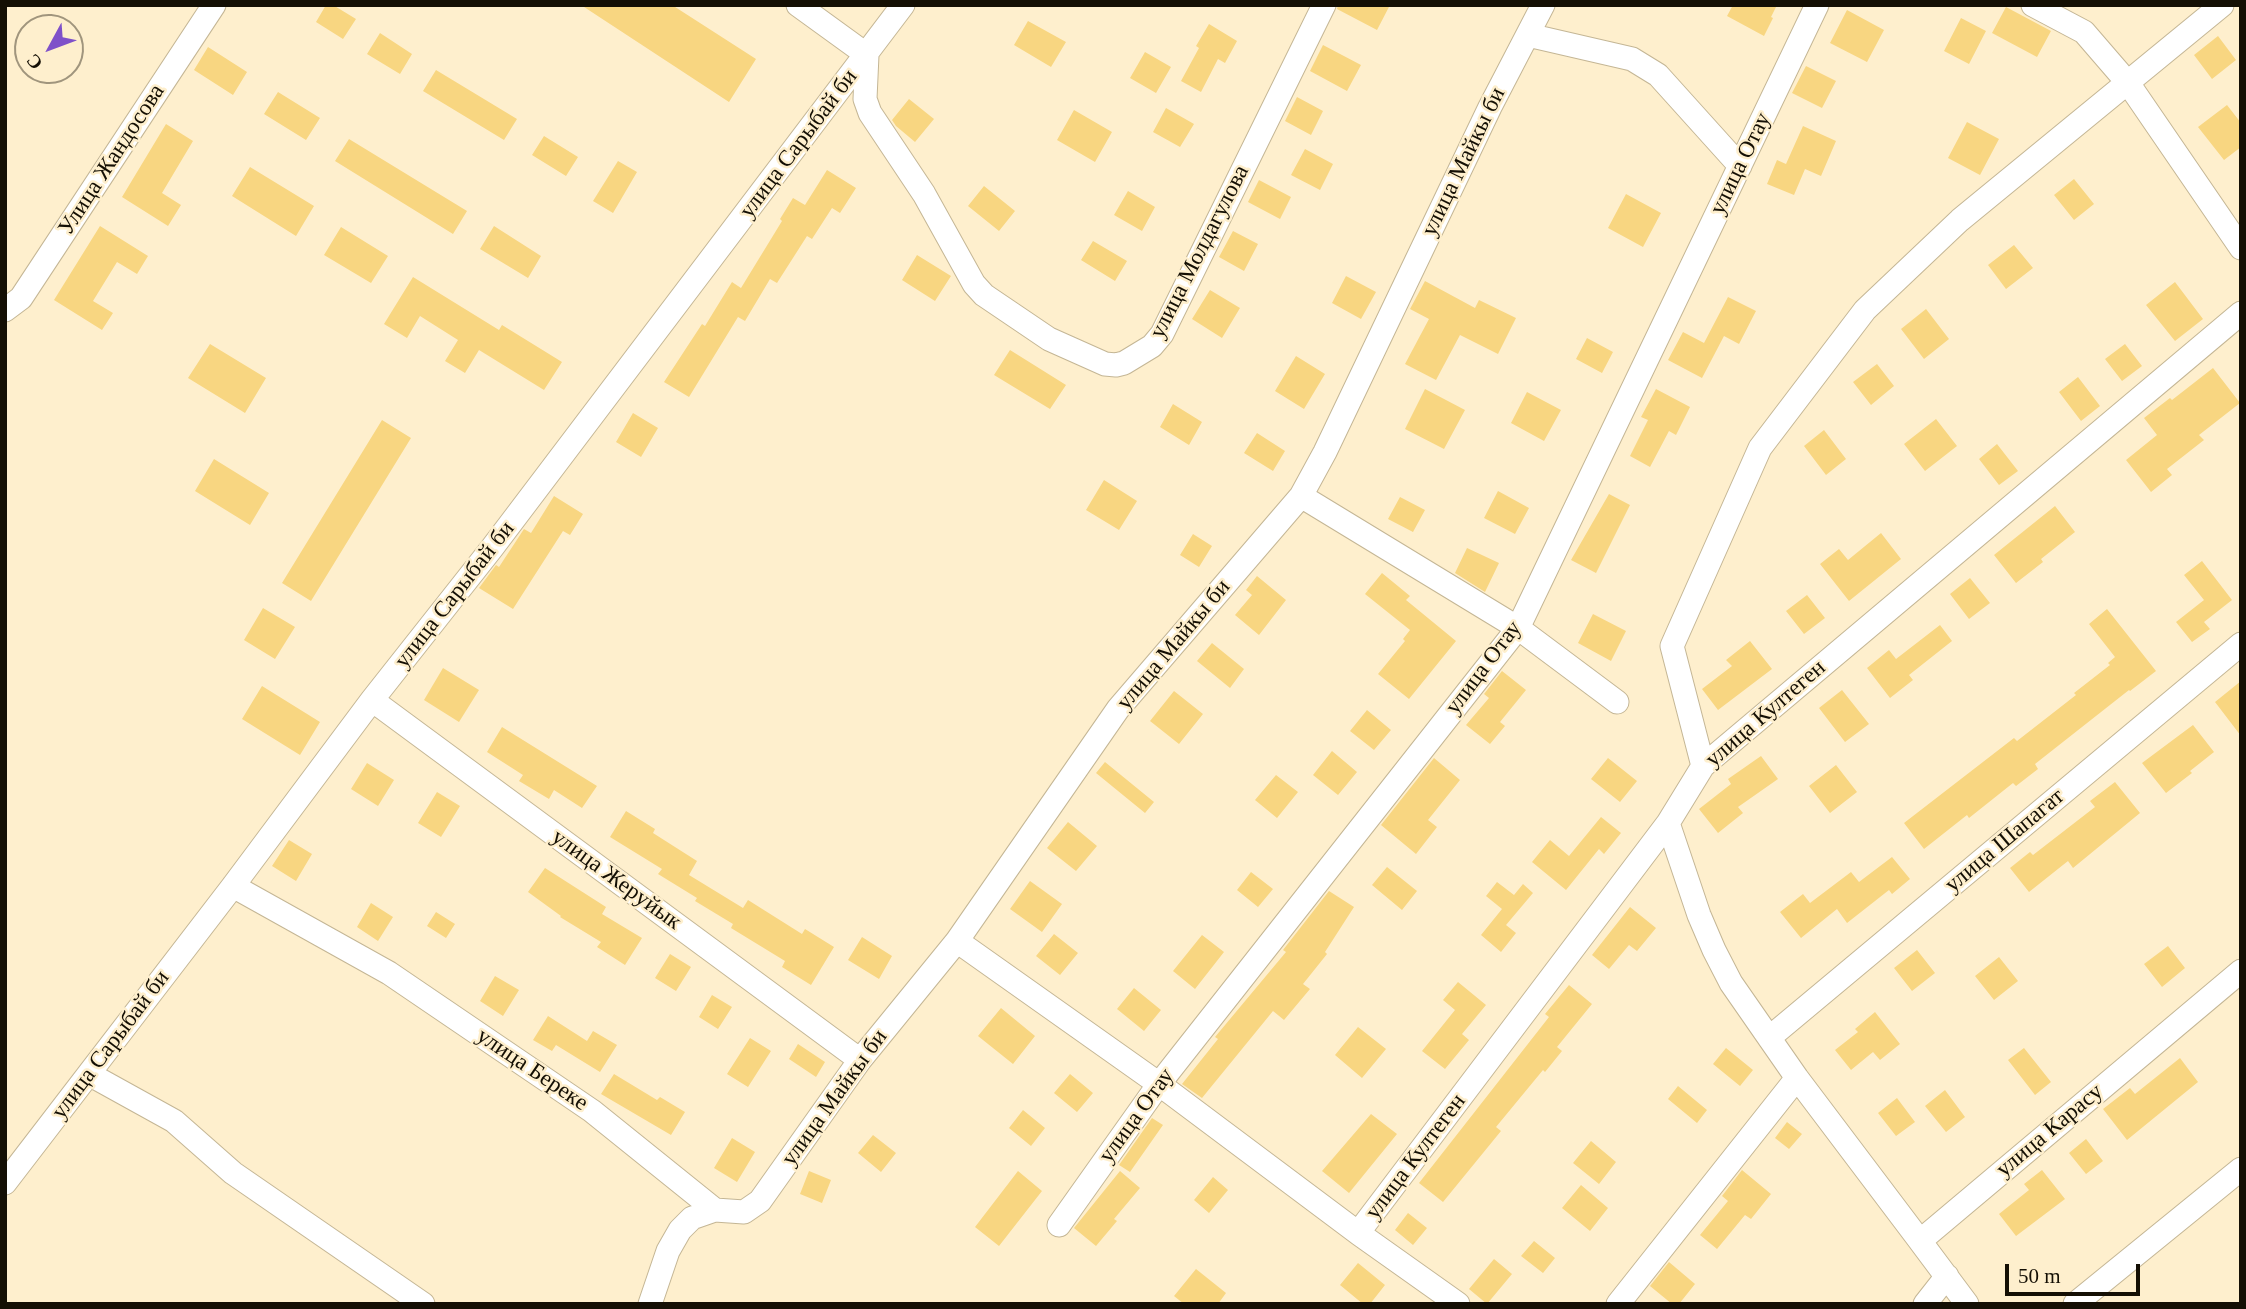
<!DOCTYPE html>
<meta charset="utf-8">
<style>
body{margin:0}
#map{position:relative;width:2246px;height:1309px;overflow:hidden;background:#feefcd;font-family:"Times New Roman",serif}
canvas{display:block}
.frame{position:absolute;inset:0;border:7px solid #140f04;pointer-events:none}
.north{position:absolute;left:14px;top:14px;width:70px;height:70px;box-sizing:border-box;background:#feefcd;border:2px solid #a0957d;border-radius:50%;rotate:229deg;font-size:19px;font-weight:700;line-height:28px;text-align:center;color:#140f04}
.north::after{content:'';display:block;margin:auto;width:24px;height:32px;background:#7f51c9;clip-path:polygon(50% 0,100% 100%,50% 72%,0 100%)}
.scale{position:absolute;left:2005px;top:1264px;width:135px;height:32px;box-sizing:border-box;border:4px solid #140f04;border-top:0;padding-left:9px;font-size:21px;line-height:24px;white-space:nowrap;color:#140f04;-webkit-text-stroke:5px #feefcd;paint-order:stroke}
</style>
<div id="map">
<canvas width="2246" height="1309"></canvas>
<div class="frame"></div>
<div class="north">С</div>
<div class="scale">50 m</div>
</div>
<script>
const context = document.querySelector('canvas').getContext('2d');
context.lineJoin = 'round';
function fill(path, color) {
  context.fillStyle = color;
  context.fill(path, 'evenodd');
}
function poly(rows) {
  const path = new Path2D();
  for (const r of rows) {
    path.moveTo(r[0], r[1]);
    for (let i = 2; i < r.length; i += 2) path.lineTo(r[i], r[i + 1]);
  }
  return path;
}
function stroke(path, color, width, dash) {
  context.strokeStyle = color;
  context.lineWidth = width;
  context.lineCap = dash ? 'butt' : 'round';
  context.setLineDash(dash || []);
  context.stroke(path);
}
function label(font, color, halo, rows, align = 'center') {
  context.font = font + ' "Times New Roman",serif';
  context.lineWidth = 5;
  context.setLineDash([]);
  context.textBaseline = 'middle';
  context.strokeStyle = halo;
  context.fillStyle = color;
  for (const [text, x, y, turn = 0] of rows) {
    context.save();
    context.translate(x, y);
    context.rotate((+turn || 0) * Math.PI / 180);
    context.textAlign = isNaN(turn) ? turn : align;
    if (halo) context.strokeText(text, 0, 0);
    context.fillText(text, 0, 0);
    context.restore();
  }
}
const building = poly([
 [326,5,333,5,356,19,343,39,316,22],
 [581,5,672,5,756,59,729,102],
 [1338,5,1390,5,1377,30,1337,9],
 [1733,5,1777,5,1771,17,1773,18,1764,36,1727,16],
 [2006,7,2051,31,2037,57,1992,33],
 [1847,10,1884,30,1867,62,1830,43],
 [1961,18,1986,31,1969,64,1944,51],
 [1028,21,1066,42,1051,67,1014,45],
 [1209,24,1237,41,1225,63,1218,59,1201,92,1181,81,1199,48,1196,46],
 [380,33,412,54,400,74,367,54],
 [2218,36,2236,60,2212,79,2194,55],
 [1323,45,1361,65,1347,91,1310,71],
 [208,47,247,72,233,95,194,70],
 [1145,52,1171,67,1156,93,1130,78],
 [1806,66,1836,81,1822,108,1792,93],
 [436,70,517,119,504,140,423,91],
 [278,92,320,118,306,140,264,114],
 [1297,97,1323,111,1311,135,1285,121],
 [909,99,934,119,915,142,896,126,892,120],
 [2227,105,2241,123,2241,147,2224,160,2198,127],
 [1166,108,1194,124,1180,147,1153,132],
 [1074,110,1112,132,1095,162,1057,140],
 [1967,122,1999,139,1980,175,1948,158],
 [166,124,193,141,162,193,181,205,168,226,122,197],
 [1803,126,1836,141,1821,176,1805,169,1794,195,1767,184,1777,160,1786,164],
 [544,136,578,157,566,176,532,155],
 [349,139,467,211,453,234,335,161],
 [1305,149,1333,164,1320,190,1291,175],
 [618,161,637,172,613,213,593,201],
 [250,167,314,206,296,236,232,196],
 [827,170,856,188,840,213,832,208,812,239,807,236,777,283,770,279,745,321,738,317,689,397,664,382,702,324,705,326,732,282,741,288,782,221,780,219,793,198,805,205],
 [2074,179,2094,204,2074,220,2054,195],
 [1259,180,1291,197,1280,219,1248,202],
 [984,186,1015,211,999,231,968,206],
 [1128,191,1155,207,1142,231,1114,215],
 [1626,194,1661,213,1643,247,1608,228],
 [100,226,148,256,137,274,117,262,93,301,113,313,102,330,54,300],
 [494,226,541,256,528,278,480,249],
 [341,227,388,256,371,283,324,255],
 [1233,231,1258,244,1244,271,1219,257],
 [1093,241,1127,261,1115,281,1081,260],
 [2014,245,2033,268,2006,289,1988,265],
 [917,255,951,276,935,301,902,280],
 [1346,276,1376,292,1361,319,1332,303],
 [413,277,499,330,502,325,562,362,544,390,479,350,465,373,445,361,458,340,420,316,407,338,384,324],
 [1425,281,1475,308,1479,300,1516,318,1498,354,1460,335,1436,380,1405,364,1429,319,1410,309],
 [2175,282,2203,319,2175,341,2146,305],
 [1210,290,1240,308,1222,338,1192,319],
 [1728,297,1756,311,1739,344,1724,336,1702,378,1668,360,1683,332,1704,343],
 [1926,309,1949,339,1924,359,1901,329],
 [1587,338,1613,352,1602,373,1576,359],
 [210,344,266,378,245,413,188,378],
 [2125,344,2142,366,2122,381,2105,359],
 [1010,350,1066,385,1050,409,994,375],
 [1296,356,1325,374,1304,409,1275,391],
 [1877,364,1894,386,1871,405,1853,382],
 [2213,368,2240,403,2199,435,2204,440,2167,469,2172,475,2151,492,2126,460,2157,435,2144,418,2170,398,2172,400],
 [2078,377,2100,406,2081,421,2059,392],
 [1425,389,1465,410,1444,449,1405,429],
 [1656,389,1690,407,1676,435,1669,431,1650,467,1630,456,1648,420,1641,417],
 [1527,392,1561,410,1544,441,1511,423],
 [1173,404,1202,422,1189,445,1160,427],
 [633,413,658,428,641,457,616,442],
 [1936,419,1957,446,1925,471,1904,444],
 [382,420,411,438,311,601,282,583],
 [1824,430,1846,459,1826,475,1804,446],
 [1257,433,1285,451,1273,471,1244,453],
 [1997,444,2018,471,1999,485,1979,459],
 [214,459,269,493,250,525,195,491],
 [1104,480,1137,501,1119,530,1086,510],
 [1498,491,1529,508,1515,534,1484,518],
 [1609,494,1630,505,1596,573,1571,560],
 [554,496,583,514,570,535,563,531,513,609,479,588,496,565,499,567,524,529,531,533],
 [1400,497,1425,510,1413,532,1388,519],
 [2055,506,2075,532,2041,559,2043,562,2016,583,1994,555],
 [1881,533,1901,559,1849,601,1820,564,1839,549,1848,560],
 [1193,534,1212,546,1199,567,1180,555],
 [1467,548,1499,563,1485,592,1455,573],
 [2202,561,2232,600,2204,622,2210,629,2192,642,2176,622,2204,600,2184,575],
 [1382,573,1410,596,1406,600,1456,641,1409,699,1378,674,1405,641,1403,639,1410,630,1365,594],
 [1257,576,1286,600,1259,635,1235,615,1252,595,1246,590],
 [1970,578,1990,603,1969,619,1950,594],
 [1807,595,1825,618,1804,634,1786,611],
 [263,608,295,627,275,659,244,640],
 [2107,609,2156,671,2130,691,2129,690,2035,764,2038,769,2016,786,2013,783,1969,818,1967,815,1924,849,1904,823,2014,738,2017,741,2076,695,2074,693,2110,665,2108,663,2115,657,2089,624],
 [1593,614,1626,631,1611,661,1578,643],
 [1940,625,1952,641,1909,675,1913,680,1890,698,1867,668,1889,650,1896,659],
 [1750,641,1772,669,1718,710,1702,689,1732,666,1726,660],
 [1212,643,1244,669,1230,688,1197,661],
 [443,668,479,690,459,722,424,700],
 [1502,671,1526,690,1500,722,1505,726,1490,744,1466,725,1489,698,1484,694],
 [2241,681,2241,736,2215,702],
 [262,686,320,722,300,755,242,719],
 [1842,690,1869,724,1845,742,1819,708],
 [1174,691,1203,714,1179,744,1150,721],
 [1367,710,1391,730,1374,750,1350,731],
 [2193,725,2214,752,2190,771,2192,773,2166,793,2142,763],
 [502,727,597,786,582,808,554,790,549,799,519,781,523,775,487,752],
 [1332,751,1357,772,1338,795,1313,775],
 [1761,756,1778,779,1738,807,1743,813,1718,833,1699,809,1731,784,1728,779],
 [1434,758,1460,780,1428,820,1437,827,1416,854,1381,825],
 [1608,758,1637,781,1620,802,1591,779],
 [1105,762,1154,802,1145,813,1096,773],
 [367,763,394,780,378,806,351,789],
 [1836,765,1857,792,1830,813,1809,786],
 [1276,775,1298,792,1277,818,1255,800],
 [2115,782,2140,813,2073,868,2068,861,2029,892,2010,868,2030,852,2033,855,2095,807,2090,801],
 [437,792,460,806,441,837,418,823],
 [626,811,655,829,653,833,697,861,689,875,743,908,748,900,802,934,805,929,834,947,811,985,782,967,785,961,731,928,733,924,695,901,697,898,658,874,662,869,610,837],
 [1601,817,1621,833,1604,854,1599,849,1566,890,1532,862,1550,840,1569,856],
 [1068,822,1097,846,1076,871,1047,848],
 [289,840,312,854,296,881,272,866],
 [1892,857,1910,879,1892,894,1889,890,1847,923,1837,909,1801,938,1780,912,1803,894,1810,903,1851,872,1859,882],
 [1387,867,1417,891,1402,910,1372,885],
 [545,868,606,907,602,914,642,938,625,965,597,947,601,942,560,917,561,916,528,892],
 [1251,872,1273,889,1258,907,1237,890],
 [1030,881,1062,904,1042,932,1010,909],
 [1497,882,1514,895,1523,884,1533,893,1506,925,1516,933,1501,952,1481,935,1502,909,1486,896],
 [1329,891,1354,907,1325,952,1327,954,1303,984,1310,989,1284,1020,1273,1011,1202,1098,1182,1084,1218,1039,1215,1037,1286,952,1283,950],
 [371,903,393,917,378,941,357,927],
 [1630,907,1656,928,1637,951,1629,945,1609,969,1592,955],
 [436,912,455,924,446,938,427,926],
 [1054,934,1078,953,1060,975,1036,956],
 [1202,935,1224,952,1195,989,1173,971],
 [862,937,892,956,879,979,848,960],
 [2168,946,2185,968,2162,987,2144,964],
 [1917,950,1935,973,1912,991,1894,968],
 [670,954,691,967,676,991,655,978],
 [1999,957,2018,981,1994,1000,1975,976],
 [495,976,519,990,503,1016,480,1001],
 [1458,982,1486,1005,1462,1034,1469,1040,1445,1069,1422,1051,1455,1010,1443,1000],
 [1569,985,1592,1004,1557,1047,1562,1051,1545,1072,1543,1070,1496,1127,1501,1131,1443,1202,1419,1183,1549,1017,1545,1014],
 [1134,988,1161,1010,1144,1031,1117,1009],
 [712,995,732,1007,718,1029,699,1017],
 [1001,1008,1035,1036,1013,1064,978,1036],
 [1875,1012,1900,1044,1880,1060,1873,1052,1851,1070,1835,1050,1858,1032,1855,1029],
 [548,1016,587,1041,593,1031,617,1045,600,1072,556,1045,552,1051,533,1040],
 [1358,1027,1386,1049,1362,1078,1335,1055],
 [750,1038,771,1051,748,1087,727,1074],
 [798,1044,825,1062,816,1077,789,1059],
 [1726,1048,1753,1070,1740,1086,1713,1064],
 [2024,1048,2051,1082,2035,1095,2008,1060],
 [2180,1058,2198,1082,2127,1140,2103,1109,2130,1088,2135,1094],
 [614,1074,657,1100,660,1097,685,1112,671,1135,601,1094],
 [1070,1074,1093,1093,1077,1112,1054,1093],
 [1678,1086,1707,1110,1697,1123,1668,1099],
 [1945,1090,1965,1117,1946,1132,1925,1106],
 [1897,1098,1915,1122,1896,1136,1878,1113],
 [1023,1110,1045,1128,1031,1146,1009,1128],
 [1371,1114,1397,1134,1349,1193,1322,1171],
 [1152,1118,1163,1125,1130,1172,1119,1165],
 [1787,1122,1802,1134,1789,1149,1775,1138],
 [873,1135,896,1153,881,1172,858,1153],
 [732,1138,755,1152,737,1182,714,1168],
 [2086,1139,2103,1161,2086,1174,2069,1153],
 [1591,1141,1616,1162,1599,1184,1573,1163],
 [1742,1170,1771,1194,1751,1219,1745,1215,1717,1249,1700,1235,1728,1201,1722,1196],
 [2042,1170,2065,1199,2016,1236,1999,1214,2029,1190,2024,1184],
 [809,1171,831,1180,822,1203,800,1194],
 [1018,1171,1042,1191,999,1246,975,1227],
 [1120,1171,1140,1188,1114,1219,1117,1221,1096,1246,1074,1228],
 [1213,1177,1228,1190,1209,1213,1194,1200],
 [1581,1185,1608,1208,1590,1231,1562,1208],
 [1408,1213,1427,1228,1413,1245,1395,1230],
 [1534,1241,1555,1258,1543,1273,1521,1256],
 [1494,1259,1512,1274,1487,1304,1469,1289],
 [1669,1262,1695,1284,1679,1304,1672,1304,1650,1286],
 [1358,1263,1385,1285,1370,1304,1363,1304,1340,1285],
 [1196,1269,1226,1293,1218,1304,1184,1304,1174,1296]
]);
const minor = poly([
 [798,5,867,55,865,99,870,113,924,194,974,284,984,295,1049,339,1105,364,1116,365,1124,363,1152,346,1162,334,1324,5],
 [2033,5,2084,32,2128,83,2241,248],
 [1528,35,1632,59,1658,75,1740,166],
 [5,310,21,298,214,5],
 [1301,496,1518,628,1617,702],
 [372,700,860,1060],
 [1703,766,1672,646,1760,448,1865,310,1960,220,2222,5],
 [1668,823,1699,915,1714,950,1731,983,1797,1078,1920,1241],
 [233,886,389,973,592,1111,715,1210],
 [957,941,1159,1084,1358,1233,1458,1304],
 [1769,1038,2241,644],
 [89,1074,174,1121,233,1173,423,1304],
 [5,1183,233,886,372,700,492,548,903,5],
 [1059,1225,1159,1084,1518,628,1817,5],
 [1358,1233,1668,823,1703,766,2241,313],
 [650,1304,668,1251,680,1230,692,1218,715,1210,744,1212,760,1201,860,1060,957,941,1118,709,1301,496,1325,452,1490,107,1543,5],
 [1618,1304,1797,1078],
 [1925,1304,1947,1276],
 [1967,1304,1920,1241,2241,971],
 [2075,1304,2241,1169]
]);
const streetNames = [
 ["улица Сарыбай би",799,144,-53],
 ["Улица Жандосова",112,160,-57],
 ["улица Майкы би",1464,162,-64],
 ["улица Отау",1741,164,-64],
 ["улица Молдагулова",1200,252,-63],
 ["улица Сарыбай би",455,595,-52],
 ["улица Майкы би",1174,645,-50],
 ["улица Отау",1484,668,-53],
 ["улица Култеген",1766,714,-41],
 ["улица Шапагат",2005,841,-40],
 ["улица Жеруйык",616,880,36],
 ["улица Сарыбай би",111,1045,-53],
 ["улица Береке",532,1070,34],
 ["улица Майкы би",835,1098,-54],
 ["улица Отау",1137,1116,-54],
 ["улица Карасу",2050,1131,-40],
 ["улица Култеген",1416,1157,-53]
];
fill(building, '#f8d681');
stroke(minor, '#c4b695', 25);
stroke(minor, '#fff', 23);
label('23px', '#140f04', '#feefcd', streetNames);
</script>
